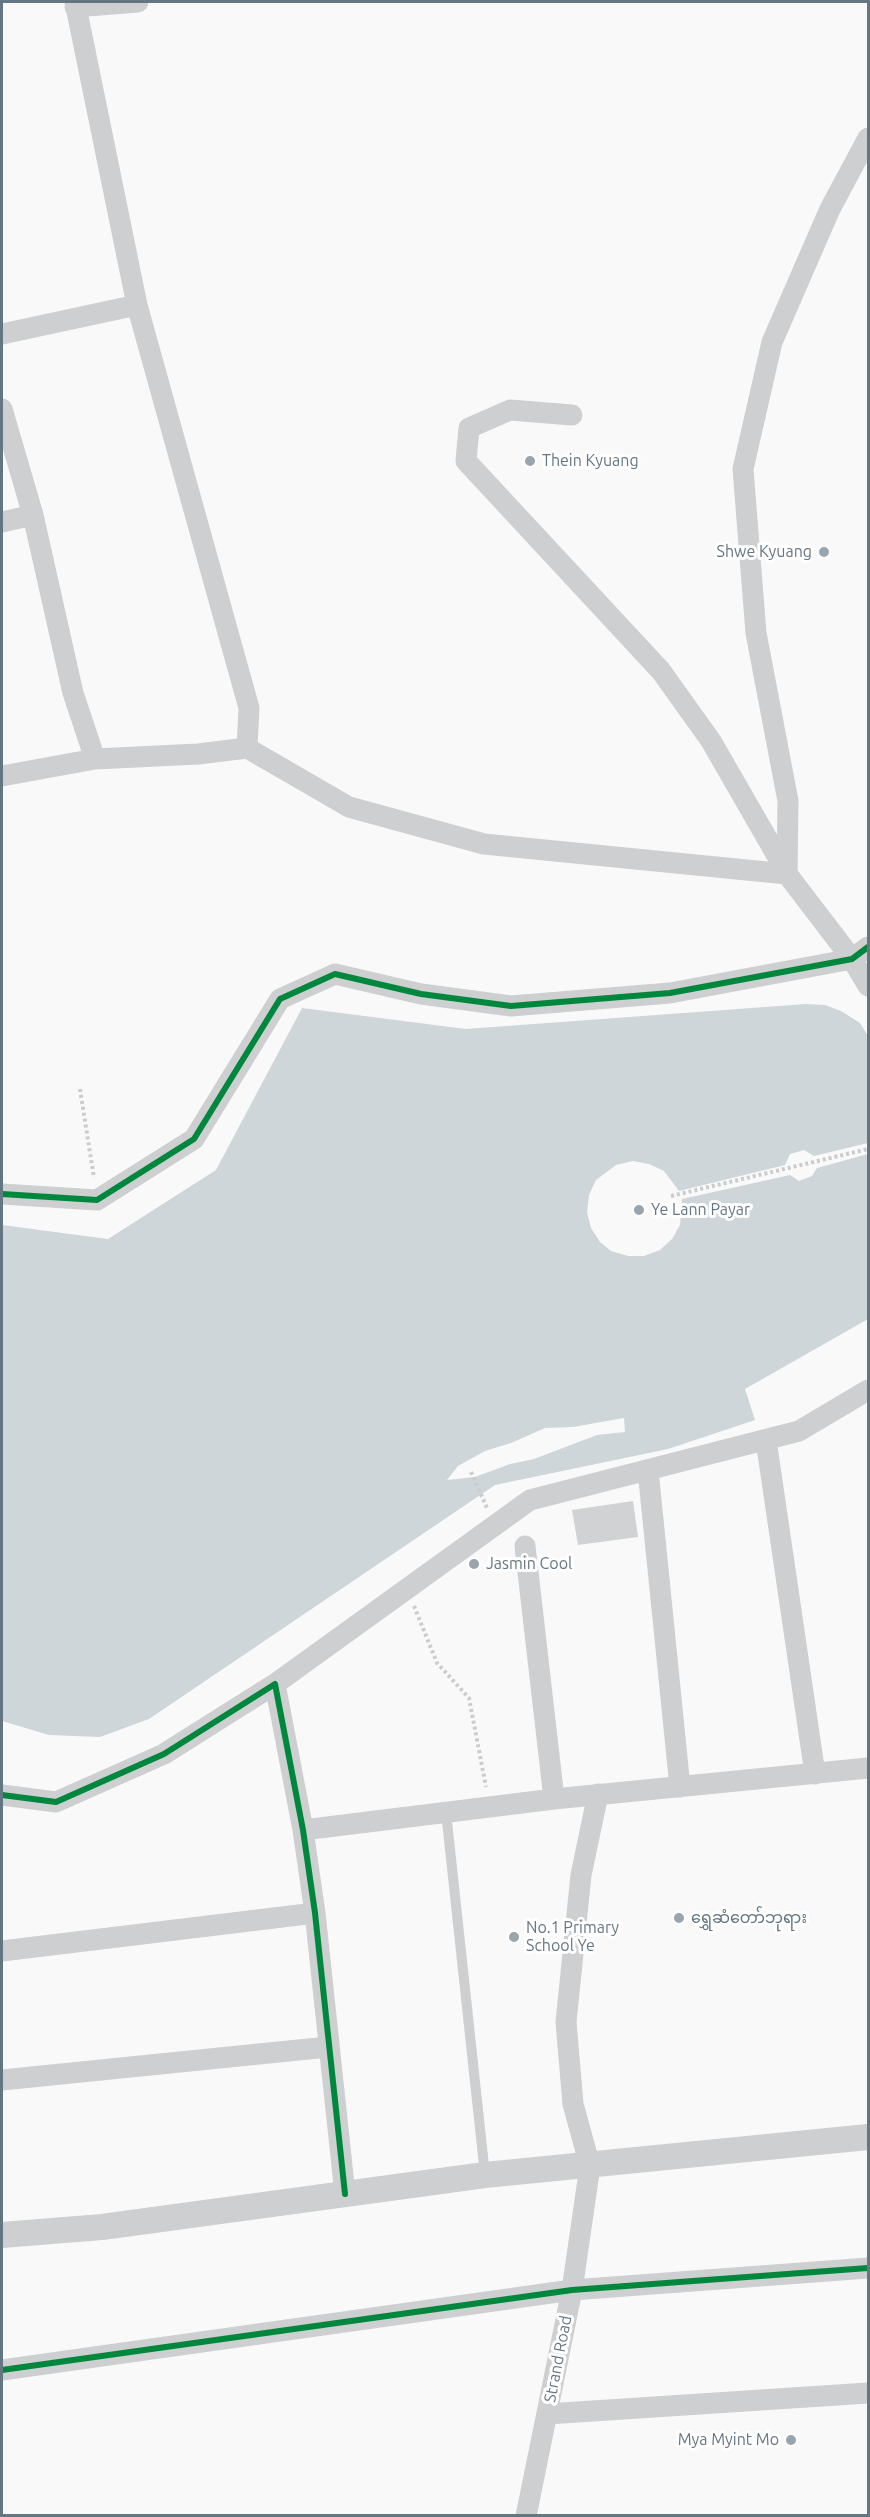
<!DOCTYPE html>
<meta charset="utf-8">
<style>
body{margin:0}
#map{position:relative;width:870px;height:2517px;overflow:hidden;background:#f9f9f9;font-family:Ubuntu,sans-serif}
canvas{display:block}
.frame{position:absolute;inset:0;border:3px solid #657683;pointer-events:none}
</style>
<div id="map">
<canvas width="870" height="2517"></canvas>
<div class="frame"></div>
</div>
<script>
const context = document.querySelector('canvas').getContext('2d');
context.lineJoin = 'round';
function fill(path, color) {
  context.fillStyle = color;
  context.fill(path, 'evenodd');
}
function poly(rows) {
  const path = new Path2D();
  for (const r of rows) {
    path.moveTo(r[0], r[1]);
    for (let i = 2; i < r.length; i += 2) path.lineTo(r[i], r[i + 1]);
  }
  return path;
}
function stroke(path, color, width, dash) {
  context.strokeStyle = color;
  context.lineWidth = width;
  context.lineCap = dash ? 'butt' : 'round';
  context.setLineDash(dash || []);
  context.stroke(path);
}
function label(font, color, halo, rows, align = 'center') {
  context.font = font + ' Ubuntu,"Noto Sans Myanmar",sans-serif';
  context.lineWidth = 6;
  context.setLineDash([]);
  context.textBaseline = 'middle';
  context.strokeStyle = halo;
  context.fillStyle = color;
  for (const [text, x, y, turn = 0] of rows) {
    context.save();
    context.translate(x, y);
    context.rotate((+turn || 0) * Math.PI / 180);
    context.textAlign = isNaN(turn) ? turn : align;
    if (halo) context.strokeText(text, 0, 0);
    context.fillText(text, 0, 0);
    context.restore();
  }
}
const water = poly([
 [806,1004,825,1005,841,1011,860,1023,868,1036,868,1319,745,1389,755,1420,668,1449,495,1485,149,1719,100,1737,49,1735,2,1721,2,1225,108,1239,216,1170,302,1008,466,1029],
 [624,1418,625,1432,597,1435,534,1459,510,1464,475,1477,447,1480,458,1466,485,1451,511,1443,545,1428,573,1427]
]);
const pier = poly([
 [868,1143,868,1154,817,1168,812,1176,799,1181,790,1175,682,1199,680,1225,672,1239,660,1250,644,1256,628,1256,611,1251,600,1242,591,1228,587,1212,589,1195,596,1180,616,1165,633,1161,649,1164,664,1171,679,1191,785,1165,790,1154,804,1150,814,1156]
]);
const building = poly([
 [633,1501,638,1537,578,1545,572,1510]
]);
const path = poly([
 [80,1089,94,1178],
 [671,1196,868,1149],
 [471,1472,487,1508],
 [414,1606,437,1663,469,1698,486,1787]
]);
const service = poly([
 [446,1812,485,2175]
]);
const minor = poly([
 [75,2,137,305,249,708,247,748],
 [75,7,138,2],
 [2,334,137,305],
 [2,409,33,515,73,693,95,759],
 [572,415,510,410,469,428,466,461,661,671,711,741,787,873],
 [2,522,33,515],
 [2,776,95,759,198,754,247,748,349,807,484,844,787,874,852,959,868,986],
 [787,874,788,801,756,633,743,469,772,342,830,209,868,138],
 [2,1194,97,1200,194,1139,280,999,335,974,421,994,511,1006,670,993,852,959,868,947],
 [766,1440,815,1774],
 [648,1470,680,1787],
 [525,1546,554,1799],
 [275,1684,530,1500,799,1431,868,1390],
 [2,1795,56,1802,164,1754,275,1684,303,1830,315,1913,345,2194],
 [303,1830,554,1799,868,1768],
 [2,1951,315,1913],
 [2,2080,328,2047],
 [2,2370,572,2290,868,2268],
 [547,2414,868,2393],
 [526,2516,572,2290,590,2166,573,2104,566,2022,581,1875,598,1794]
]);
const tertiary = poly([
 [2,2235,102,2227,485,2175,868,2137]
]);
const cycleway = poly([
 [2,1194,97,1200,194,1139,280,999,335,974,421,994,511,1006,670,993,852,959,868,947],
 [2,1795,56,1802,164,1754,275,1684,303,1830,315,1913,345,2194],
 [2,2370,572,2290,868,2268]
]);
const markers = [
 [530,461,6,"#99a4ac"],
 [824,552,6,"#99a4ac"],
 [639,1210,6,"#99a4ac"],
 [474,1564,6,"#99a4ac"],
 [679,1918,6,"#99a4ac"],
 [514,1937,6,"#99a4ac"],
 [791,2440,6,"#99a4ac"]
];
const poiNames = [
 ["Thein Kyuang",542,461],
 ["Shwe Kyuang",812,552,"right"],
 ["Ye Lann Payar",651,1210],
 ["Jasmin Cool",486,1564],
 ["ရွှေဆံတော်ဘုရား",691,1918],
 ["No.1 Primary",526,1928],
 ["School Ye",526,1946],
 ["Mya Myint Mo",779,2440,"right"]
];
const streetNames = [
 ["Strand Road",558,2359,-79]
];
fill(water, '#ced6d9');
fill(pier, '#f9f9f9');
fill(building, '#d0d2d3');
stroke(path, '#cbcccd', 4, [3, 3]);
stroke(service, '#cecfd0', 10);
stroke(minor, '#cecfd0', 21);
stroke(tertiary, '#cecfd0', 26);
stroke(cycleway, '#00873e', 6);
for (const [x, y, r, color] of markers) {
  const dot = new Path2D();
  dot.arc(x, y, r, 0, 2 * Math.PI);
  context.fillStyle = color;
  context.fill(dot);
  stroke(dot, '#fff', 2);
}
label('16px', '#657683', '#fff', poiNames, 'left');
label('16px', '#657683', '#fff', streetNames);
</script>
